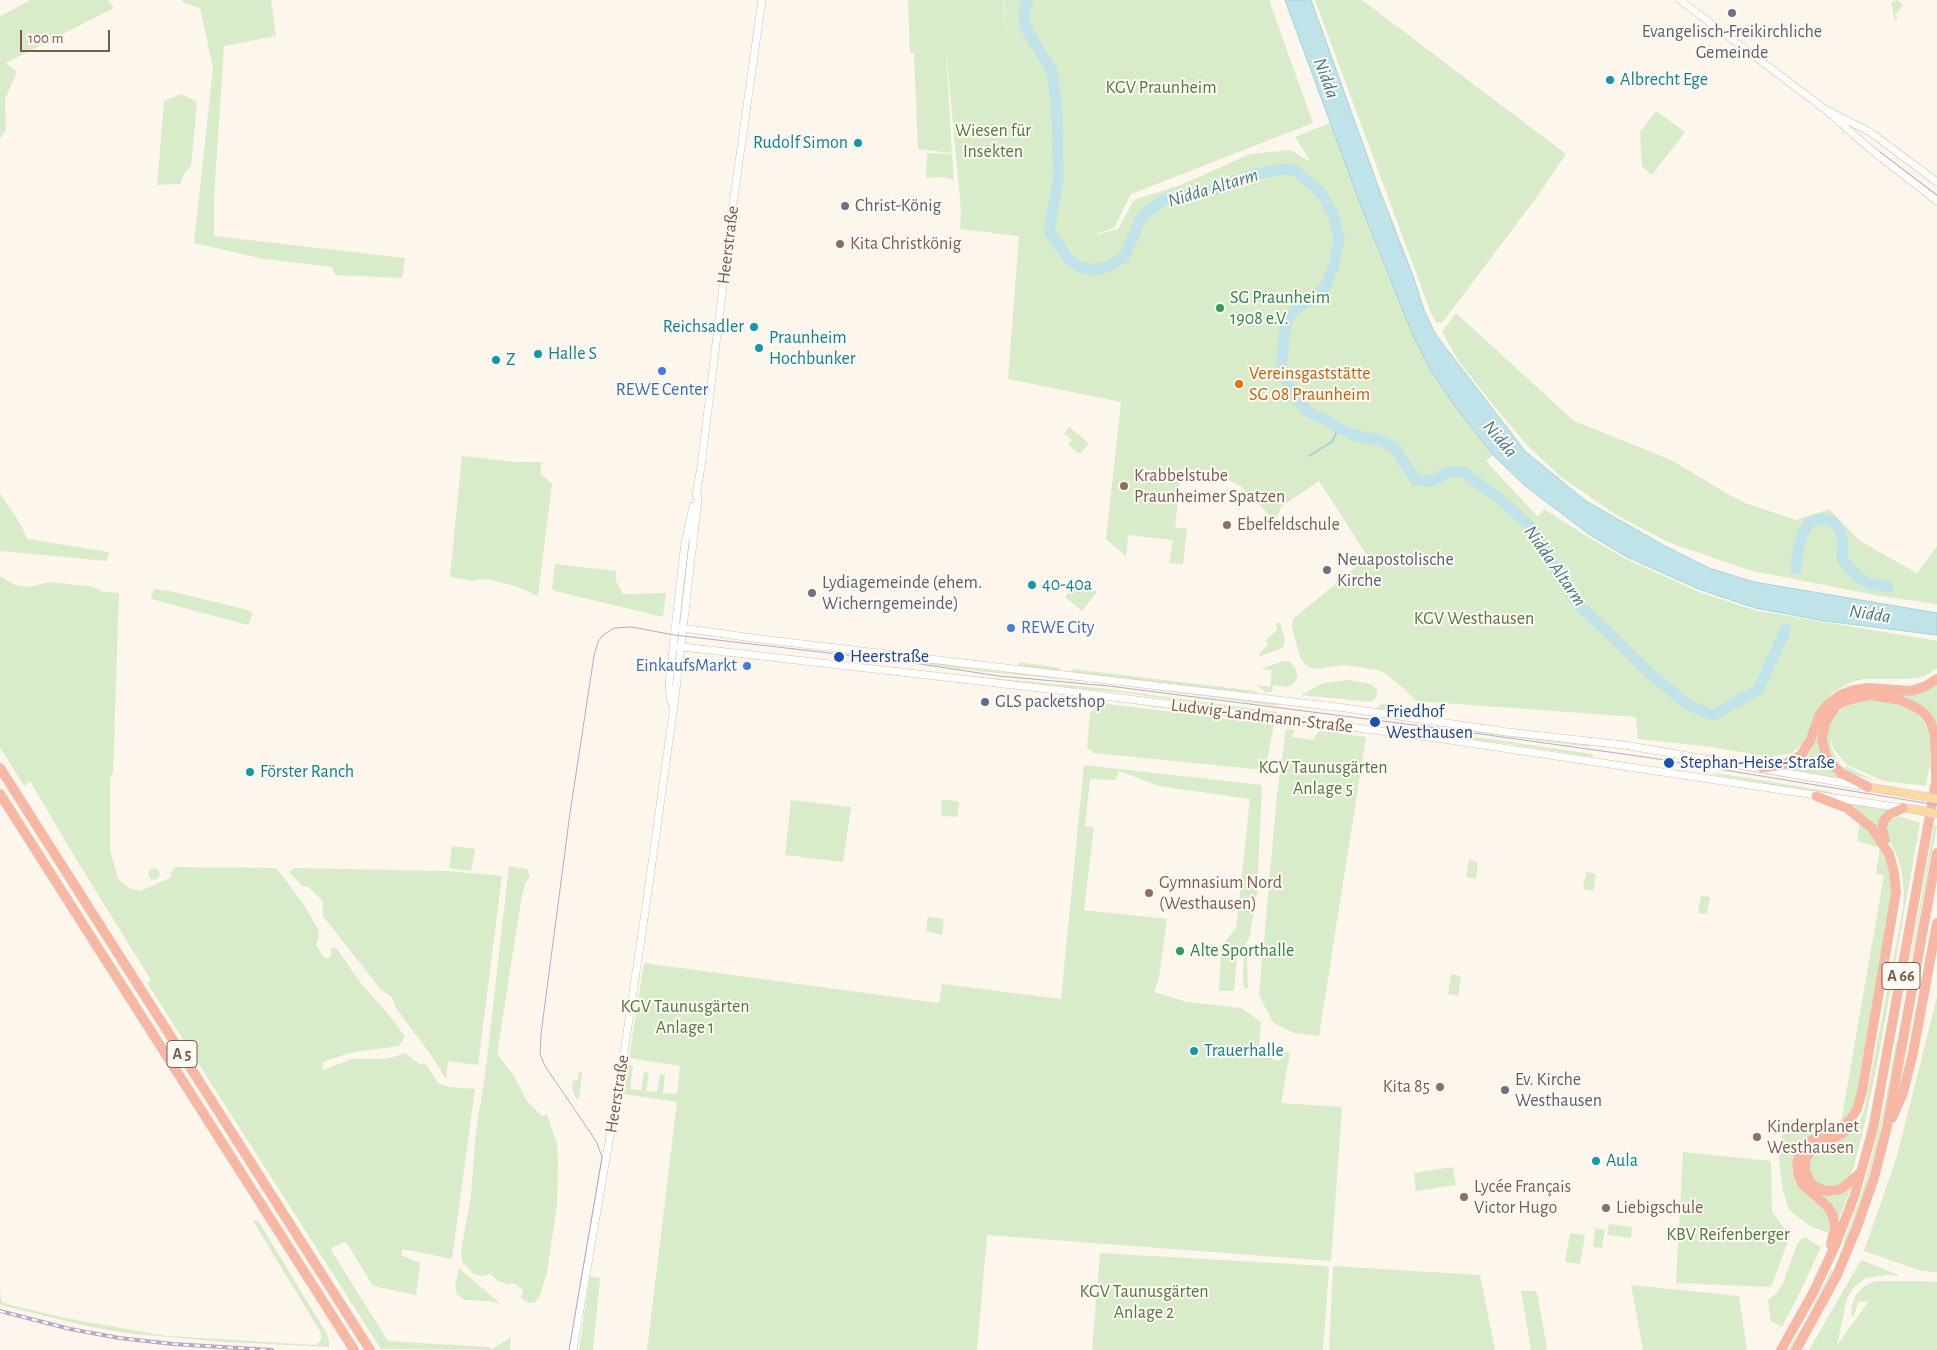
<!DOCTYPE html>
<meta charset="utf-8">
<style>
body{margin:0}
#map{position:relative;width:1937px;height:1350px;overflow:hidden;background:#fdf6ec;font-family:"Alegreya Sans",sans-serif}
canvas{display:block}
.scale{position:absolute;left:20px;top:30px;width:90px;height:22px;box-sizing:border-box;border:2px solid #7a5c4d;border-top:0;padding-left:6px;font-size:15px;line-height:18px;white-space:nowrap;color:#7a5c4d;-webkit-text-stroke:4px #fffaf3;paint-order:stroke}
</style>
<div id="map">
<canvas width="1937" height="1350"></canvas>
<div class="scale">100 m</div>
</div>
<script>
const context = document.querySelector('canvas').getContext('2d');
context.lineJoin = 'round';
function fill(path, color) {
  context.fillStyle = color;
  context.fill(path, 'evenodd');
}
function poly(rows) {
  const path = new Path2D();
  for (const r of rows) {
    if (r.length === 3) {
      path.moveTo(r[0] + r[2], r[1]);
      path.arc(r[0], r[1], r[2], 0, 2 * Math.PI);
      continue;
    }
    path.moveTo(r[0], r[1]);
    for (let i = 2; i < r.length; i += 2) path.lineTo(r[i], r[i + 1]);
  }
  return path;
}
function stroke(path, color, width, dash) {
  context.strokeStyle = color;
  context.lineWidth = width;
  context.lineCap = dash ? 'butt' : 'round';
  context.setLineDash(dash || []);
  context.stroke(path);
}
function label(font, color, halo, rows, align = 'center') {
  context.font = font + ' "Alegreya Sans",sans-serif';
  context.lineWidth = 4;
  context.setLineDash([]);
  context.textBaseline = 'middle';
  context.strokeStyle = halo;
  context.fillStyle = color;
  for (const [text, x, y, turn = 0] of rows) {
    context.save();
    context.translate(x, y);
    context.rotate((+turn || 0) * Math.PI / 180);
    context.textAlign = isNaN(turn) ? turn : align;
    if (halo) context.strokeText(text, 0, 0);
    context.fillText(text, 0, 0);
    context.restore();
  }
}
const green = poly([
 [31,0,108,0,114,8,6,63,17,72,5,99,6,130,0,139,0,16],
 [182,0,271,0,276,36,224,46,214,197,214,236,405,258,402,278,335,275,332,267,264,259,194,243,213,68,200,8,183,3],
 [908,0,1003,0,1006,33,1004,0,1269,0,1313,123,1131,194,1114,228,1087,237,1118,229,1134,200,1183,184,1250,154,1291,150,1311,162,1295,137,1330,123,1385,268,1431,371,1493,455,1486,461,1538,517,1544,509,1588,537,1626,559,1699,592,1754,610,1937,641,1937,668,1923,677,1907,679,1863,679,1849,683,1832,693,1821,707,1804,743,1791,753,1770,757,1712,747,1638,739,1636,717,1416,701,1403,688,1386,674,1378,670,1343,665,1314,669,1307,666,1301,659,1296,643,1292,627,1293,619,1368,557,1319,481,1282,506,1275,521,1242,487,1214,473,1198,469,1196,471,1181,469,1175,528,1187,528,1183,564,1169,563,1173,540,1128,535,1126,556,1106,539,1121,402,1008,379,1019,236,960,229,961,210,946,50,952,153,918,149,914,53,910,53],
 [1315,0,1362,0,1566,154,1539,194,1442,323,1436,322,1431,313],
 [1897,0,1903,5,1895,15,1898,18,1895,22,1891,2],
 [181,94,197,102,191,166,184,174,180,184,157,185,164,101],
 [1656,111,1685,132,1652,175,1642,166,1640,132],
 [927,153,952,154,954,180,943,177,926,178],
 [1456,313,1574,421,1671,460,1742,502,1796,520,1829,509,1860,541,1917,573,1937,546,1937,604,1880,596,1748,570,1668,542,1615,514,1561,477,1528,446,1493,405,1458,360,1442,332],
 [1069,427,1089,443,1080,454,1068,445,1072,440,1064,434],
 [462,456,515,462,542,462,540,473,552,484,538,596,515,586,495,581,484,579,472,581,450,577],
 [0,493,21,525,27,539,109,552,107,561,0,551],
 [555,564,616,571,616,581,623,594,666,593,663,617,555,591,552,588],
 [0,576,15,585,29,587,50,582,94,587,103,592,119,593,113,772,110,779,110,850,118,879,129,888,140,891,172,877,170,874,175,867,275,868,282,875,304,905,318,929,319,936,316,945,323,956,328,959,331,955,331,948,337,949,360,982,394,1021,405,1037,399,1046,349,1053,331,1059,322,1063,323,1070,352,1059,387,1059,405,1053,419,1064,426,1064,438,1083,449,1087,475,1089,452,1259,403,1249,401,1255,420,1263,416,1295,373,1286,346,1242,333,1247,331,1250,388,1341,489,1347,492,1349,511,1337,510,1350,381,1349,147,983,151,980,76,859,30,781,24,786,0,747],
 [1079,578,1097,592,1082,611,1065,597],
 [154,589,170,591,248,610,253,613,248,625,151,599],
 [1278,622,1280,623,1285,640,1283,648,1260,656,1259,654,1268,644,1266,640,1276,631,1277,627,1275,626],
 [1283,661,1289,661,1295,668,1298,676,1294,683,1288,687,1273,685,1272,692,1265,692,1257,685,1270,687,1272,670,1261,669],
 [929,662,974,669,1104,682,1280,704,1278,706,1103,683,996,673,929,665],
 [1019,662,1060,668,1060,671,1019,666],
 [1073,669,1255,691,1260,693,1223,691,1074,673,1072,671],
 [928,672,1108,689,1277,712,1276,714,1118,692,1037,685],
 [1347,680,1371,684,1377,690,1377,697,1371,702,1301,695,1323,683],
 [1937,682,1937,731,1927,712,1912,701,1886,694,1860,694,1838,702,1828,711,1822,721,1819,741,1821,752,1828,764,1816,763,1801,759,1810,748,1820,720,1826,710,1841,697,1866,691,1911,693,1923,690],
 [1865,700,1891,702,1901,705,1914,711,1923,720,1930,734,1931,742,1930,763,1926,786,1884,781,1847,765,1833,748,1831,737,1831,747,1837,761,1831,755,1826,742,1826,734,1831,720,1840,710,1847,705],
 [1101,703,1274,725,1266,765,1264,768,1254,769,1094,753,1087,748,1090,713],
 [1381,704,1399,705,1405,711,1376,709],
 [1141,705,1161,705,1263,719,1257,720],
 [1448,725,1491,732,1590,745,1590,747,1447,729],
 [1286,729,1295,730,1292,737,1313,740,1319,731,1366,737,1319,1036,1294,1033,1277,1025,1272,1021,1259,995,1277,795],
 [1450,735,1489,739,1593,754,1592,757,1502,743,1450,737],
 [1798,763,1822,769,1833,770,1846,780,1785,769],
 [1717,764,1867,791,1887,794,1716,766],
 [1084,765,1262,785,1257,894,1249,939,1237,957,1234,991,1219,991,1221,947,1236,928,1250,799,1159,786,1119,771,1115,780,1090,779,1085,826,1094,827,1084,910,1167,919,1159,978,1154,992,1187,1002,1241,1008,1261,1022,1259,1046,1273,1049,1272,1060,1280,1061,1282,1051,1290,1053,1281,1103,1342,1107,1331,1261,987,1235,977,1350,647,1350,677,1102,624,1094,628,1065,633,1066,630,1089,641,1090,644,1072,649,1073,646,1091,657,1092,660,1074,665,1075,663,1093,677,1094,680,1066,629,1058,644,963,939,1003,942,984,1061,999],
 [1848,767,1875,781,1849,773,1840,768],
 [1715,773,1748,778,1832,792,1832,794,1810,791,1714,775],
 [942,799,959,802,957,817,943,816,941,814],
 [791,800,851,807,843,862,785,855],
 [1850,803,1893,810,1880,830,1868,818,1849,806],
 [1899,816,1920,823,1877,1065,1865,1122,1854,1167,1849,1177,1844,1184,1828,1189,1814,1182,1809,1174,1809,1161,1814,1153,1820,1148,1849,1134,1856,1128,1864,1111,1903,908,1904,893,1902,874,1898,858,1885,832,1886,825,1889,821],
 [1860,821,1870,830,1889,862,1894,897,1861,1090,1853,1113,1841,1123,1816,1132,1803,1141,1797,1148,1792,1164,1793,1176,1797,1186,1828,1214,1832,1223,1831,1234,1810,1226,1789,1210,1783,1191,1779,1159,1785,1120,1817,1122,1825,1120,1841,1122,1884,875,1876,874,1880,848,1857,841],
 [1934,825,1937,826,1911,960,1910,960],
 [452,846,475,849,471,871,449,868],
 [1469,860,1478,862,1476,879,1466,877],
 [509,866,527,869,530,877,525,883,521,901,497,1054,514,1076,527,1101,542,1116,547,1115,557,1143,558,1164,557,1205,547,1273,539,1298,534,1303,528,1303,521,1298,523,1290,514,1283,507,1284,498,1281,490,1274,481,1276,474,1274,462,1262,461,1252,471,1195,476,1131,485,1076],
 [294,868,447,871,502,876,478,1065,448,1061,446,1079,431,1055,396,1008,392,997,381,990,323,916,323,903,321,899,307,886,304,887,302,886,289,872],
 [154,874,5.5],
 [1586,872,1596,874,1593,891,1583,889],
 [1701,896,1710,897,1707,914,1698,913],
 [928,917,944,919,942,935,926,931],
 [1247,957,1248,987,1246,989,1243,985,1243,968,1244,958],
 [1451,974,1461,976,1458,996,1448,994],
 [1937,997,1937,1272,1935,1272,1922,1271,1864,1251,1897,1156],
 [1896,1042,1898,1042,1892,1076,1877,1146,1863,1195,1845,1244,1843,1243,1861,1195,1871,1159,1886,1098],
 [579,1072,582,1072,579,1100,576,1098,572,1088,573,1081,578,1080],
 [1683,1152,1771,1161,1772,1212,1790,1236,1771,1287,1676,1283],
 [1453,1167,1456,1185,1416,1191,1414,1173],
 [1848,1189,1850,1190,1839,1219,1821,1197,1824,1195,1832,1195,1840,1194],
 [256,1220,259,1222,327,1334,329,1341,329,1347,226,1342,134,1334,91,1327,0,1305,0,1280,1,1300,4,1303,64,1318,167,1336,316,1345,321,1340,321,1333,253,1221],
 [1609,1224,1632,1227,1631,1238,1607,1235],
 [1595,1228,1605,1230,1602,1248,1593,1247],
 [1570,1233,1585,1235,1580,1264,1565,1262],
 [1806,1238,1821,1247,1801,1290,1782,1327,1771,1321,1768,1300,1777,1293,1783,1283,1797,1245,1801,1239],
 [1100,1253,1326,1266,1329,1269,1323,1350,1092,1350],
 [1861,1260,1901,1276,1888,1275,1865,1278,1854,1287,1847,1298,1837,1345,1869,1301,1858,1302,1854,1316,1851,1316,1852,1305,1857,1293,1865,1286,1875,1281,1919,1281,1937,1282,1937,1350,1809,1350],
 [1333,1266,1480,1275,1495,1350,1329,1350],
 [459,1268,474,1281,501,1304,488,1301,464,1300,457,1295,455,1285],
 [1831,1270,1833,1271,1814,1309,1791,1350,1788,1350,1808,1317],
 [590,1276,600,1278,593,1350,579,1350],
 [1631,1285,1739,1296,1747,1350,1643,1350],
 [1521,1291,1535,1291,1537,1293,1547,1348,1545,1350,1531,1350]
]);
const water = poly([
 [1285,0,1311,0,1378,186,1413,276,1424,310,1436,335,1525,451,1586,501,1665,546,1709,568,1754,582,1937,613,1937,635,1825,621,1755,608,1701,590,1627,557,1590,535,1525,486,1493,455,1455,406,1431,371,1412,333,1361,206,1285,0]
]);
const stream = poly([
 [1333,440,1338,428],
 [1309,456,1333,441]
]);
const river = poly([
 [1028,0,1024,11,1025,27,1052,71,1057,111,1058,181,1049,231,1069,260,1080,267,1095,270,1110,266,1124,257,1142,216,1162,201,1216,190,1253,174,1285,169,1296,171,1322,194,1334,216,1339,239,1336,257],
 [1334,265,1326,285,1313,300,1299,306,1289,316,1285,329,1281,368,1294,396,1309,412,1353,435,1379,440,1394,447,1416,480,1431,481,1451,472,1463,472,1500,499,1531,527,1576,602,1655,678,1690,706,1713,715,1758,690,1786,629],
 [1796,569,1798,550,1803,533,1811,521,1823,519,1833,522,1841,532,1843,545,1842,559,1857,576,1869,584,1888,587]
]);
const secondary = poly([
 [1680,0,1826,110,1869,148,1937,201],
 [1829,111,1870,132,1937,182],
 [696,495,701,467,733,204,762,0],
 [675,627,760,639,1345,708,1507,732,1624,745,1862,786],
 [674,646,1057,690,1436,738,1902,808],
 [671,703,669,684,680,585,685,543,693,506],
 [573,1350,622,1066,647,899,675,698,698,499,697,491]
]);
const primary = poly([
 [1868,787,1921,796],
 [1903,808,1918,810]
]);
const motorway = poly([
 [0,768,370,1350],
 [1762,768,1783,765,1801,755,1810,741,1820,714,1827,705,1840,695,1854,690,1868,688,1911,691,1926,686,1937,679],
 [1868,787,1841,773,1833,765,1826,756,1822,740,1825,723,1836,706,1845,701,1869,695,1900,700,1917,708,1925,714,1930,721,1935,735,1936,779],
 [0,794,354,1350],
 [1816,796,1847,808,1872,828,1889,854,1894,872,1896,892,1862,1092,1857,1109,1851,1119,1843,1126,1810,1141,1801,1151,1797,1162,1798,1174,1802,1184,1828,1207,1833,1216,1835,1227,1831,1245],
 [1885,840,1882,828,1884,820,1890,814,1903,808],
 [1892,1118,1903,1093,1913,1053,1937,923],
 [1852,1125,1842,1134,1813,1148,1806,1158,1805,1170,1810,1182,1814,1186,1826,1191,1838,1190,1844,1187,1861,1172],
 [1781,1350,1813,1293,1835,1246,1854,1197,1868,1147,1874,1124,1937,776],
 [1796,1350,1837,1275,1857,1227,1874,1178,1887,1127,1937,853]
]);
const tram = poly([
 [1880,152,1937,195],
 [569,1350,602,1157,597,1143,590,1132,545,1066,540,1054,541,1034,570,813,594,656,598,642,602,636,614,628,632,627,674,635,907,662,999,676,1109,686,1445,729,1652,758,1937,805]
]);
const rail = poly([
 [0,1311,70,1329,119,1338,173,1344,272,1350]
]);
const primaryBridge = poly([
 [1921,796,1937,799],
 [1918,810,1937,814]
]);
const markers = [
 [1732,13,5,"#6b7280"],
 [1610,80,5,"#0f9aa8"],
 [858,143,5,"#0f9aa8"],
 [845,206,5,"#6b7280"],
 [840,244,5,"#8d6e63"],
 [1220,308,5,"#2e9e5b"],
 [754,327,5,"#0f9aa8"],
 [759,348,5,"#0f9aa8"],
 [538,354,5,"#0f9aa8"],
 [496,360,5,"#0f9aa8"],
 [662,371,5,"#3f7fe0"],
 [1239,384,5,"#e8710a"],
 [1124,486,5,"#8d6e63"],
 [1227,525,5,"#8d6e63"],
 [1327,570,5,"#6b7280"],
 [1032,585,5,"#0f9aa8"],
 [812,593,5,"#6b7280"],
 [1011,628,5,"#3f7fe0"],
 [839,657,6,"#1a4fb4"],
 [747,666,5,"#3f7fe0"],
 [985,702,5,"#5c6f8a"],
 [1375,722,6,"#1a4fb4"],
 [1669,763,6,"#1a4fb4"],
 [250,772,5,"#0f9aa8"],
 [1149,893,5,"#8d6e63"],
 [1180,951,5,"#2e9e5b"],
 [1194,1051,5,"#0f9aa8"],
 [1440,1087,5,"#8d6e63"],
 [1505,1090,5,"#6b7280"],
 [1757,1137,5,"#8d6e63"],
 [1596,1161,5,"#0f9aa8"],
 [1464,1197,5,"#8d6e63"],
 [1606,1208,5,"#8d6e63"]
];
const shields = [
 [1901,976,38],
 [182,1054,30]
];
const shieldNames = [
 ["A 66",1901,976],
 ["A 5",182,1054]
];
const worshipNames = [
 ["Evangelisch-Freikirchliche",1732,32,"center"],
 ["Gemeinde",1732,53,"center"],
 ["Christ-König",855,206],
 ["Neuapostolische",1337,560],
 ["Kirche",1337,581],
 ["Lydiagemeinde (ehem.",822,583],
 ["Wicherngemeinde)",822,604],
 ["Ev. Kirche",1515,1080],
 ["Westhausen",1515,1101]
];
const cultureNames = [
 ["Albrecht Ege",1620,80],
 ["Rudolf Simon",848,143,"right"],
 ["Reichsadler",744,327,"right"],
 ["Praunheim",769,338],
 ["Hochbunker",769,359],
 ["Halle S",548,354],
 ["Z",506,360],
 ["40-40a",1042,585],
 ["Förster Ranch",260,772],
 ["Trauerhalle",1204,1051],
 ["Aula",1606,1161]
];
const parkNames = [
 ["KGV Praunheim",1161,88],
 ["Wiesen für",993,131],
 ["Insekten",993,152],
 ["KGV Westhausen",1474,619],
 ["KGV Taunusgärten",1323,768],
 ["Anlage 5",1323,789],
 ["KGV Taunusgärten",685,1007],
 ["Anlage 1",685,1028],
 ["KBV Reifenberger",1728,1235],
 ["KGV Taunusgärten",1144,1292],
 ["Anlage 2",1144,1313]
];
const educationNames = [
 ["Kita Christkönig",850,244],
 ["Krabbelstube",1134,476],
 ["Praunheimer Spatzen",1134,497],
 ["Ebelfeldschule",1237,525],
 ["Gymnasium Nord",1159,883],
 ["(Westhausen)",1159,904],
 ["Kita 85",1430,1087,"right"],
 ["Kinderplanet",1767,1127],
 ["Westhausen",1767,1148],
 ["Lycée Français",1474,1187],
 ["Victor Hugo",1474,1208],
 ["Liebigschule",1616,1208]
];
const streetNames = [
 ["Heerstraße",728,245,-83],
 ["Ludwig-Landmann-Straße",1262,716,7],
 ["Heerstraße",617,1094,-81]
];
const leisureNames = [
 ["SG Praunheim",1230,298],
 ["1908 e.V.",1230,319],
 ["Alte Sporthalle",1190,951]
];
const foodNames = [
 ["Vereinsgaststätte",1249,374],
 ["SG 08 Praunheim",1249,395]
];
const shopNames = [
 ["REWE Center",662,390],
 ["REWE City",1021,628,"left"],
 ["EinkaufsMarkt",737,666,"right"]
];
const transitNames = [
 ["Heerstraße",850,657],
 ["Friedhof",1386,712],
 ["Westhausen",1386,733],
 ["Stephan-Heise-Straße",1680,763]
];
const serviceNames = [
 ["GLS packetshop",995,702]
];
const waterNames = [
 ["Nidda",1326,78,70],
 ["Nidda Altarm",1213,188,-17],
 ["Nidda",1500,439,50],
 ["Nidda Altarm",1555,566,55],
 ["Nidda",1870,614,9]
];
fill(green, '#d8ecc9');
fill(water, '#bfe3e8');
stroke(water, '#a5d3da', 1);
stroke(stream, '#a5d3da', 2);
stroke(river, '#bfe3e8', 11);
stroke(secondary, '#d6c0b0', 8);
stroke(primary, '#dad1cd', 9);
stroke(motorway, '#dad1cd', 10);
stroke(secondary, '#fff', 7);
stroke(primary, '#fbd9a5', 8);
stroke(motorway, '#f7b7a3', 9);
stroke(tram, '#b9a8c9', 1);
stroke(rail, '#b9a8c9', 4);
stroke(rail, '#fffaf3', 2, [5.5]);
stroke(primaryBridge, '#dad1cd', 9, []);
stroke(primaryBridge, '#fbd9a5', 8);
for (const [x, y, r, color] of markers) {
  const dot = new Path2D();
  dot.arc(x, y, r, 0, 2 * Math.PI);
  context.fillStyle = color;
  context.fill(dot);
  stroke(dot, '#fffaf3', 2);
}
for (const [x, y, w] of shields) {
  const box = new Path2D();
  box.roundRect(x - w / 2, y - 13.5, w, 27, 4);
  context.fillStyle = '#fffaf3';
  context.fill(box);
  stroke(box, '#7a5c4d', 1);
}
label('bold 16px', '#7a5c4d', null, shieldNames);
label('18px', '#5b616d', '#fffaf3', worshipNames, 'left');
label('18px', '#0d838f', '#fffaf3', cultureNames, 'left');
label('18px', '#537a41', '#fffaf3', parkNames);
label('18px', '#785e54', '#fffaf3', educationNames, 'left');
label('18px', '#7a5c4d', '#fffaf3', streetNames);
label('18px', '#27864d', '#fffaf3', leisureNames, 'left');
label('18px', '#c56008', '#fffaf3', foodNames, 'left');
label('18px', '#366cbe', '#fffaf3', shopNames);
label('18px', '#164399', '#fffaf3', transitNames, 'left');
label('18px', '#4e5e75', '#fffaf3', serviceNames, 'left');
label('italic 19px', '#437c86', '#fffaf3', waterNames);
</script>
